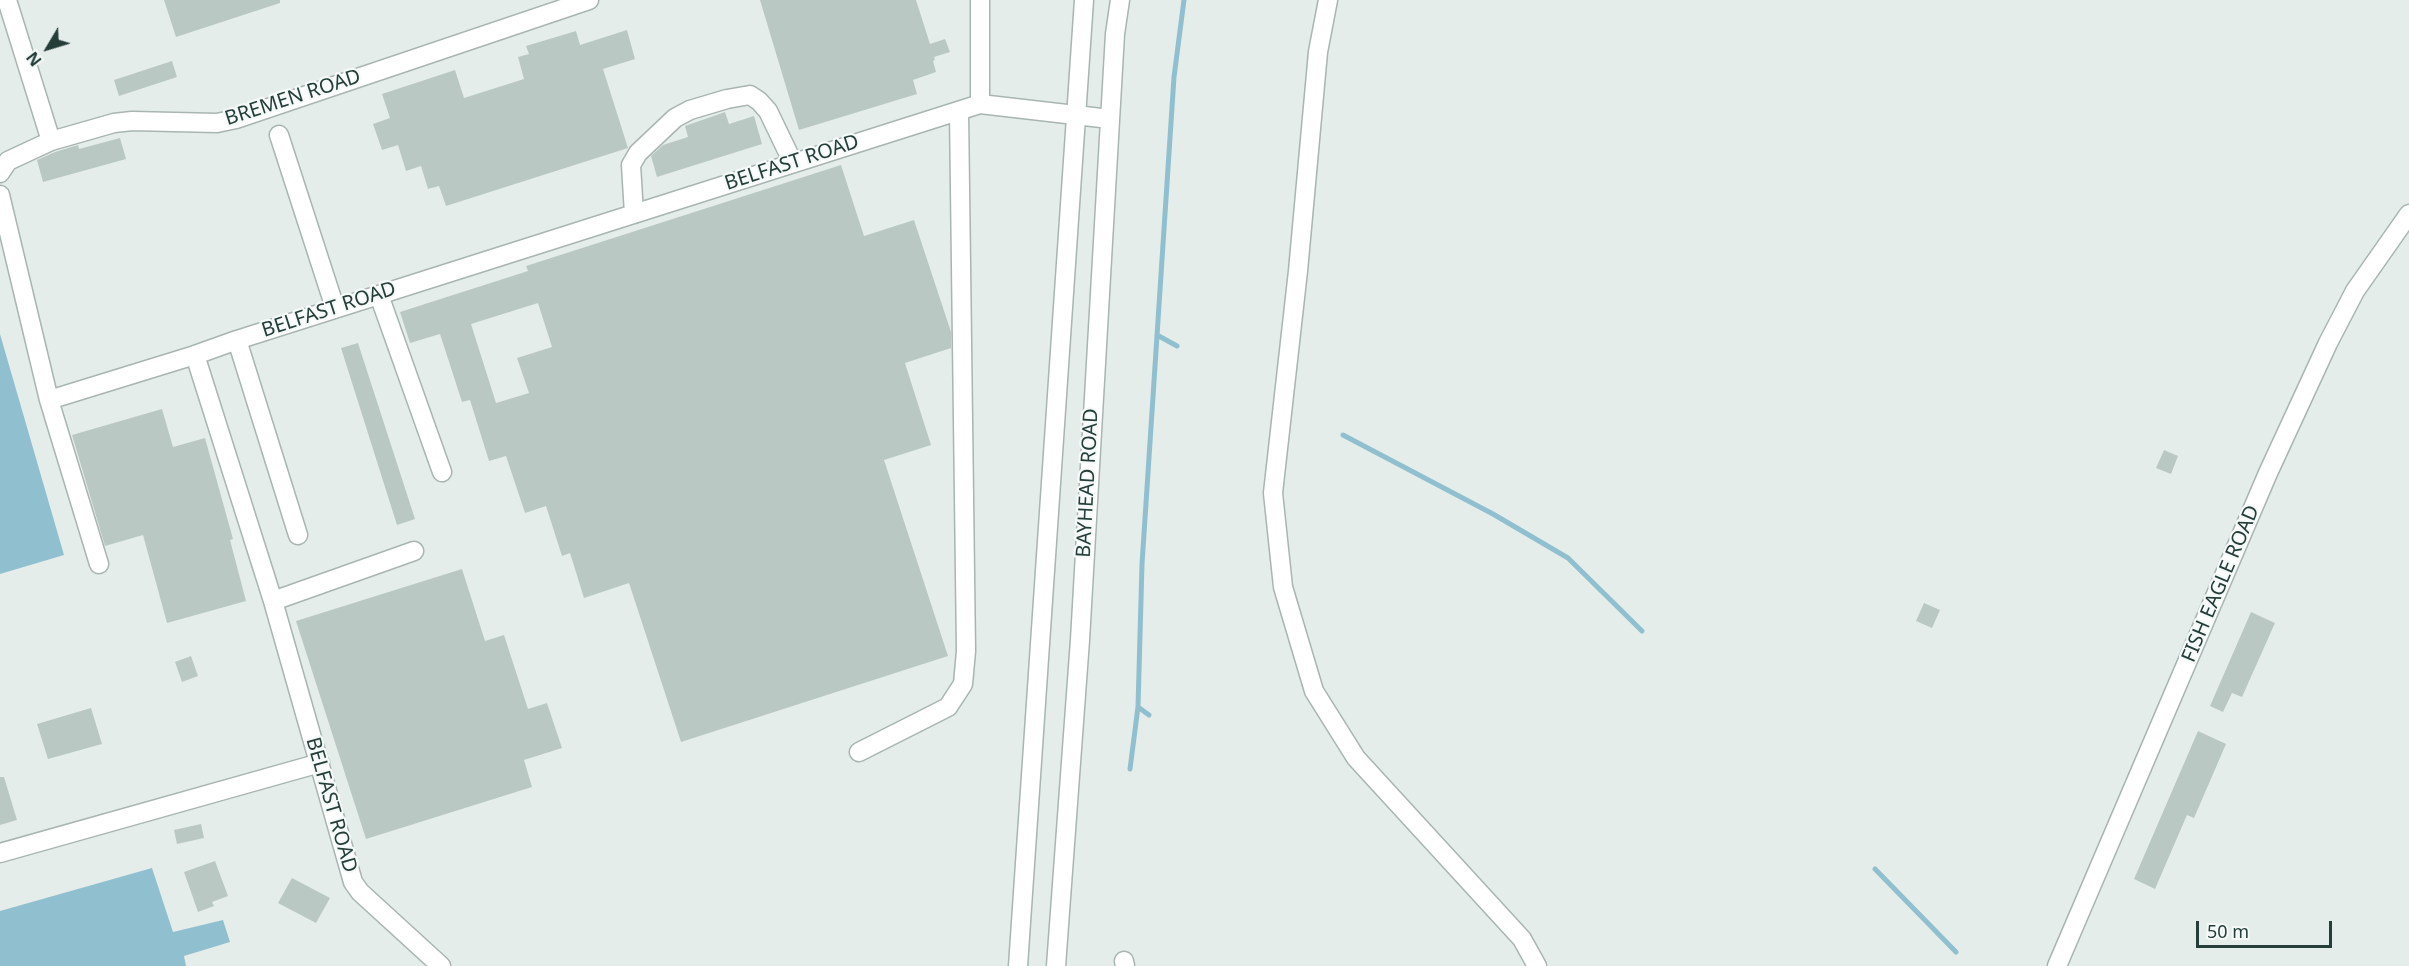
<!DOCTYPE html>
<style>
body{margin:0}
#map{position:relative;width:2409px;height:966px;overflow:hidden;background:#e5edea;font-family:"Noto Sans",sans-serif}
canvas{display:block}
.north{position:absolute;left:18px;top:18px;width:60px;height:60px;-webkit-text-stroke:4px #f5faf8;paint-order:stroke;rotate:232deg;font-size:16px;font-weight:700;line-height:24px;text-align:center;color:#253e39}
.north::after{content:'';display:block;margin:auto;width:21px;height:27px;background:#253e39;clip-path:polygon(50% 0,100% 100%,50% 72%,0 100%)}
.scale{position:absolute;left:2196px;top:921px;width:136px;height:27px;box-sizing:border-box;border:3px solid #253e39;border-top:0;padding-left:8px;font-size:18px;line-height:21px;white-space:nowrap;color:#253e39;-webkit-text-stroke:4px #f5faf8;paint-order:stroke}
</style>
<div id="map">
<canvas width="2409" height="966"></canvas>
<div class="north">N</div>
<div class="scale">50 m</div>
</div>
<script>
const context = document.querySelector('canvas').getContext('2d');
context.lineJoin = 'round';
function fill(path, color) {
  context.fillStyle = color;
  context.fill(path, 'evenodd');
}
function poly(rows) {
  const path = new Path2D();
  for (const r of rows) {
    path.moveTo(r[0], r[1]);
    for (let i = 2; i < r.length; i += 2) path.lineTo(r[i], r[i + 1]);
  }
  return path;
}
function stroke(path, color, width, dash) {
  context.strokeStyle = color;
  context.lineWidth = width;
  context.lineCap = dash ? 'butt' : 'round';
  context.setLineDash(dash || []);
  context.stroke(path);
}
function label(font, color, halo, rows, align = 'center') {
  context.font = font + ' "Noto Sans",sans-serif';
  context.lineWidth = 4.5;
  context.setLineDash([]);
  context.textBaseline = 'middle';
  context.strokeStyle = halo;
  context.fillStyle = color;
  for (const [text, x, y, turn = 0] of rows) {
    context.save();
    context.translate(x, y);
    context.rotate((+turn || 0) * Math.PI / 180);
    context.textAlign = isNaN(turn) ? turn : align;
    if (halo) context.strokeText(text, 0, 0);
    context.fillText(text, 0, 0);
    context.restore();
  }
}
const water = poly([
 [0,334,64,555,0,574],
 [152,868,173,932,223,920,230,942,184,956,186,966,0,966,0,911]
]);
const stream = poly([
 [1157,335,1177,346],
 [1343,435,1493,514,1568,558,1642,631],
 [1138,707,1149,715],
 [1130,769,1138,707,1142,564,1174,77,1184,0],
 [1875,869,1956,952]
]);
const building = poly([
 [164,0,280,0,280,3,176,37],
 [760,0,916,0,930,44,945,39,950,52,934,57,935,60,933,61,936,72,913,80,917,94,799,130],
 [627,30,635,59,603,69,628,148,446,206,439,186,428,189,421,166,406,171,398,145,382,150,373,124,390,118,382,94,455,70,464,98,524,79,518,57,529,54,526,46,576,31,580,45],
 [172,61,177,77,119,96,114,80],
 [725,112,729,124,754,116,762,144,657,177,651,156,663,145,688,137,685,126],
 [120,138,126,159,43,182,37,160,55,152,78,145,79,149],
 [841,165,864,236,914,220,951,332,951,348,905,363,931,445,884,460,948,656,681,742,629,583,584,598,570,553,562,556,546,506,525,513,506,456,489,461,470,400,462,402,440,334,410,343,400,312,528,271,526,266],
 [538,303,552,347,517,358,529,393,496,403,471,324],
 [358,343,415,519,397,525,341,348],
 [162,409,173,447,205,438,233,539,230,540,246,601,167,623,143,535,105,546,72,435],
 [2164,450,2178,456,2171,474,2156,468],
 [462,569,485,641,504,635,528,709,547,703,562,748,524,760,532,787,366,839,296,621],
 [1924,603,1940,610,1932,628,1916,621],
 [2251,612,2275,623,2242,697,2232,693,2223,712,2210,706],
 [191,656,198,676,182,682,175,662],
 [91,708,102,744,48,759,37,724],
 [2198,731,2226,744,2194,818,2187,815,2155,889,2134,879],
 [0,777,4,777,17,820,0,825],
 [201,824,204,838,177,844,174,830],
 [215,861,228,896,212,902,214,906,198,912,184,872],
 [292,878,330,898,316,923,278,903]
]);
const minor = poly([
 [7,0,51,141],
 [1328,0,1318,52,1298,271,1273,493,1283,587,1314,691,1356,758,1522,939,1537,966],
 [980,104,980,0],
 [279,135,335,308],
 [0,173,8,161,51,141,114,123,132,121,217,123,236,119,589,0],
 [0,195,49,400,195,355],
 [634,214,631,165,638,153,675,118,690,110,727,99,750,95,759,101,768,111,793,163],
 [379,295,442,472],
 [237,340,298,535],
 [49,400,99,564],
 [273,601,414,551],
 [859,752,948,707,963,684,966,651,959,111],
 [0,853,320,763],
 [1124,961,1125,966],
 [441,966,360,892,353,882,273,601,195,355,237,340,980,104,1110,119],
 [1018,966,1084,0],
 [1056,966,1080,640,1115,34,1120,0],
 [2057,966,2268,473,2328,343,2355,291,2409,214]
]);
const streetNames = [
 ["BREMEN ROAD",293,98,-18],
 ["BELFAST ROAD",792,163,-18],
 ["BELFAST ROAD",329,310,-18],
 ["BAYHEAD ROAD",1088,483,-87],
 ["FISH EAGLE ROAD",2221,584,-67],
 ["BELFAST ROAD",331,805,74]
];
fill(water, '#90c0cf');
stroke(stream, '#90c0cf', 5);
fill(building, '#bac8c3');
stroke(minor, '#a8b5b1', 21);
stroke(minor, '#fff', 18);
label('20px', '#253e39', '#f5faf8', streetNames);
</script>
